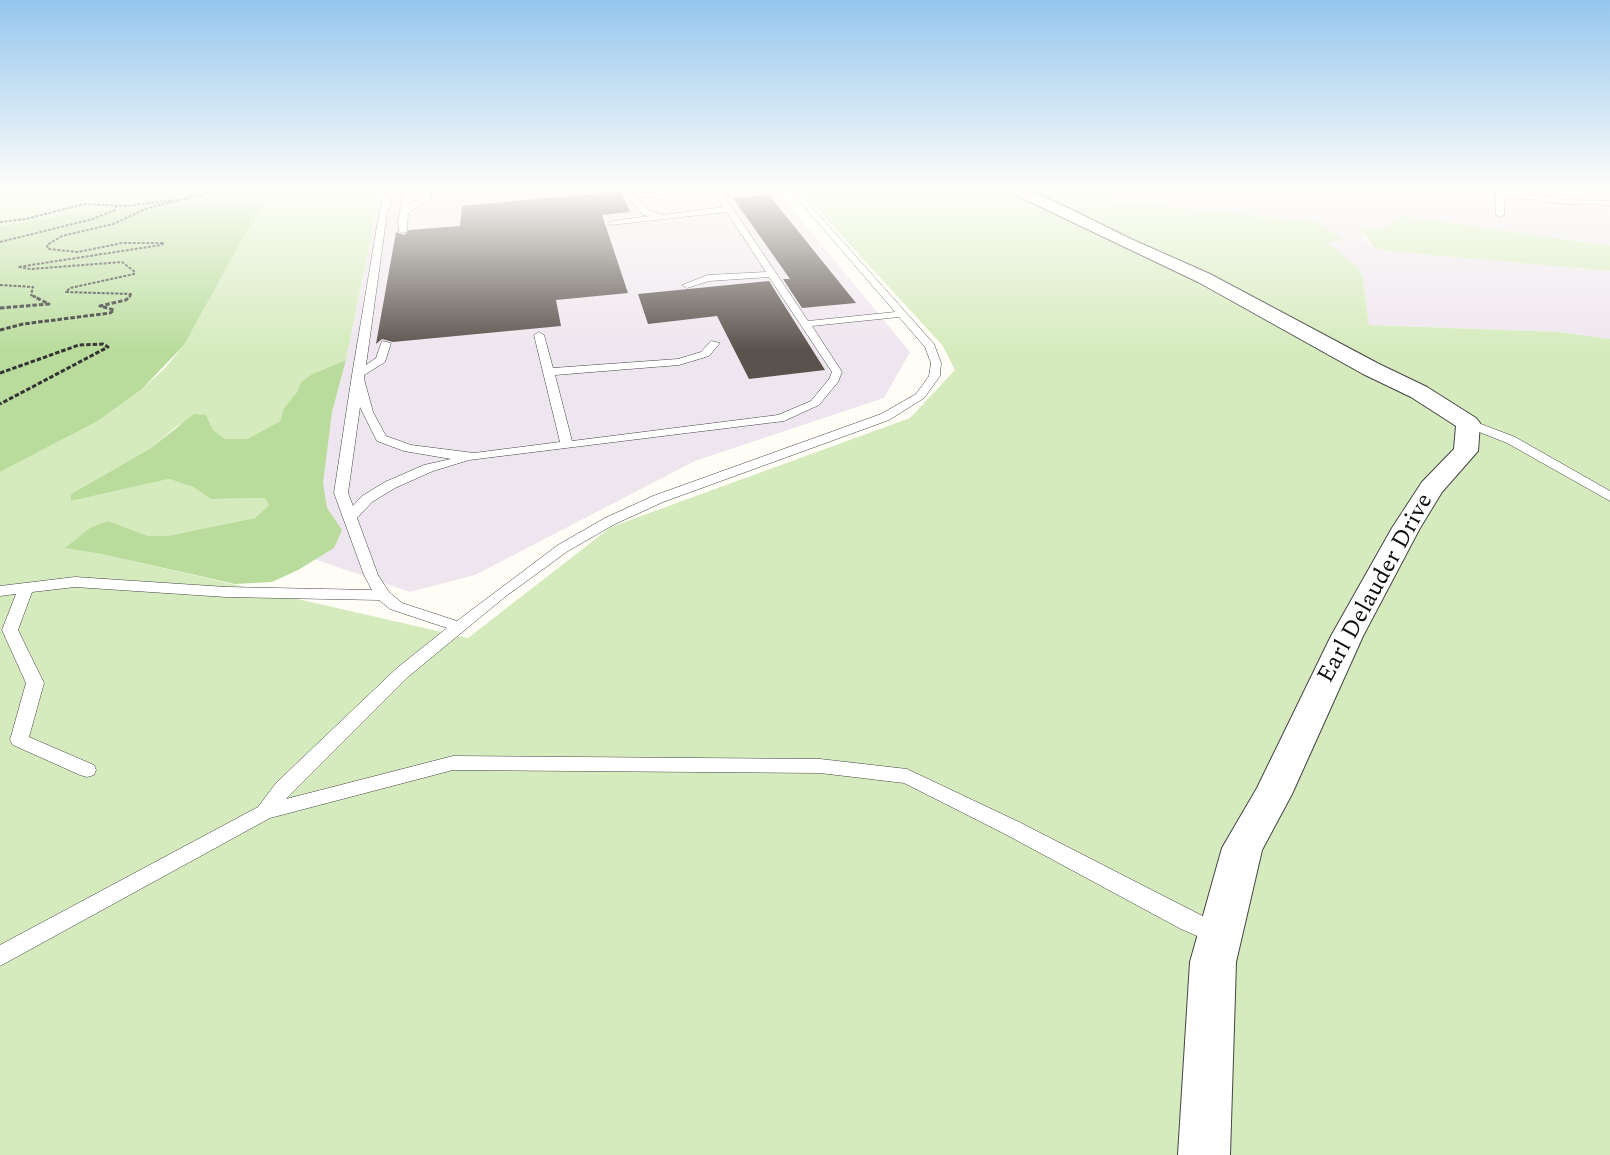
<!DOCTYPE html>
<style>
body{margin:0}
canvas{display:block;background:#fffdf5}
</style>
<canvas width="1610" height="1155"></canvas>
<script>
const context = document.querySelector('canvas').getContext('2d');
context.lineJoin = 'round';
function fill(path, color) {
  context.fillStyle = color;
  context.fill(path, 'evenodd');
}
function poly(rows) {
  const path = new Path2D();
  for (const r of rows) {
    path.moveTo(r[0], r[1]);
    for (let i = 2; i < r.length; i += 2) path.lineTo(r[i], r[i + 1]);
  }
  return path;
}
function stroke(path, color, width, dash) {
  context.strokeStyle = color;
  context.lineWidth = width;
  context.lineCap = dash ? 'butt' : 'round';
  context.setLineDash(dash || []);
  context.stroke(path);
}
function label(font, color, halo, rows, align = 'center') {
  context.font = font + ' Spectral,serif';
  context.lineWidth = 6;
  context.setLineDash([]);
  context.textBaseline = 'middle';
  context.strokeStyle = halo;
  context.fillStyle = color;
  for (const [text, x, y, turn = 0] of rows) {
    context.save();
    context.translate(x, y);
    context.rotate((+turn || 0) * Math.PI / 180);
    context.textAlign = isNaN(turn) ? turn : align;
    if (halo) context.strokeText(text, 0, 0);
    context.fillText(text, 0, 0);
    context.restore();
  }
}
const industrial = poly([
 [381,188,775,188,910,352,884,398,695,461,475,575,410,592,294,552,346,360],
 [1114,188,1610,188,1610,246,1400,215,1383,230,1360,227,1367,242,1374,248,1387,251,1610,271,1610,339,1560,332,1369,325,1363,279,1326,240,1343,240,1110,201]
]);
const green = poly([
 [0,188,381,188,346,360,312,374,301,382,297,392,284,408,280,421,247,439,225,439,213,430,206,415,177,426,151,448,71,494,71,501,169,479,193,487,211,499,265,498,269,505,255,518,167,536,148,536,108,521,66,548,101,554,468,638,611,527,910,418,955,370,943,346,798,188,1114,188,1111,201,1318,222,1344,241,1326,241,1358,268,1363,279,1369,325,1560,332,1610,339,1610,1155,0,1155,0,472,98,421,142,389,165,368,184,345,261,206,0,427],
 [1399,215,1610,246,1610,271,1387,251,1374,248,1359,227,1383,230]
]);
const forest = poly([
 [202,204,261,206,184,345,142,389,98,421,0,472,0,227,77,213],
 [346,360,332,412,323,483,327,508,342,530,334,548,298,570,272,582,235,584,101,554,65,548,90,528,108,521,148,536,167,536,255,518,269,505,265,498,211,499,193,487,169,479,71,501,71,494,151,448,194,414,206,415,213,430,225,439,247,439,280,421,284,408,297,392,301,382,312,374]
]);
const building = poly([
 [621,191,630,212,602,215,628,293,556,300,561,326,393,342,382,339,376,344,396,232,404,235,409,230,460,226,462,206],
 [769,195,856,303,802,308,783,279,790,279,733,198],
 [769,281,825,370,749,379,717,316,648,324,638,294]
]);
const pathFar1 = poly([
 [199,196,212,191,211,188],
 [0,222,26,219,84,204,127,206,173,200],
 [0,242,93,219,115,210,116,206],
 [0,285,33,287,31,295,36,297],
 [129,297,132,294,66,292,70,288,134,274,135,272,122,262,31,269,18,267,161,245,164,243,122,243,78,252,48,249,47,245,62,236,113,224,148,208,200,195]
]);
const path = poly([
 [0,308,49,304,33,296],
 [0,330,23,324,110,313,114,310,100,306,126,300,130,296],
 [0,373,79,345,103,344,108,347,0,404]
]);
const lane = poly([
 [386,188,394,188,386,220,366,365,376,358,382,341,391,343,385,362,364,375,364,379,373,412,386,436,411,445,474,453,560,442,534,335,539,332,544,335,553,368,678,359,701,352,711,341,720,343,709,356,679,365,555,375,572,441,778,415,811,401,829,379,832,372,769,277,709,281,687,288,682,285,708,275,766,272,727,212,610,225,609,223,613,221,650,216,643,215,629,198,632,194,719,188,808,321,895,312,788,188,795,188,934,344,941,363,940,376,924,398,889,420,663,502,615,524,568,551,506,596,409,676,286,799,453,756,820,759,907,769,1019,822,1226,928,1229,935,1226,942,1218,945,1181,929,1005,834,904,783,820,773,453,770,270,818,0,966,0,945,258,807,276,783,397,668,447,628,390,609,379,600,226,597,75,587,32,592,18,630,44,683,29,737,94,765,96,770,94,775,87,777,80,775,13,745,10,740,26,683,2,630,16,594,0,596,0,586,75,577,226,587,372,590,364,575,334,493,352,375,378,220,386,188],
 [714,191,724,207,663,215,649,211,637,198,714,191],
 [899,317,925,347,931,363,929,376,916,394,881,414,653,496,605,518,558,545,457,621,402,603,389,592,378,575,357,518,372,502,395,488,433,471,469,460,784,421,819,405,838,382,842,372,812,326,899,317],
 [360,407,377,441,404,451,451,459,424,465,385,482,362,496,353,506,348,493,360,407],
 [405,188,413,188,409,205,423,197,424,188,432,188,430,200,408,213,407,231,403,233,399,231,398,221,405,188],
 [1496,188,1567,200,1610,201,1610,205,1567,204,1504,196,1504,215,1500,217,1496,215,1496,188],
 [1468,419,1515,437,1610,491,1610,501,1507,443,1464,426,1462,423,1468,419]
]);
const street = poly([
 [1001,188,1021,188,1066,207,1131,239,1210,274,1379,364,1427,387,1476,418,1480,423,1478,451,1442,492,1420,528,1363,636,1292,794,1262,850,1236,962,1230,1155,1178,1155,1190,962,1222,848,1257,788,1331,636,1392,528,1422,482,1454,449,1456,426,1411,397,1363,374,1198,282,1001,188]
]);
const streetNames = [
 ["Earl Delauder Drive",1377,589,-61]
];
fill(industrial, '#eee6ef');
fill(green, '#d5ebbd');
fill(forest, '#b9dc9c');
fill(building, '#5a524d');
stroke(lane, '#444', 1);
stroke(street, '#444', 2);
stroke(pathFar1, '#333', 2, [3, 1.5]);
stroke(path, '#333', 3, [4.5, 2]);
fill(lane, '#fff');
fill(street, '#fff');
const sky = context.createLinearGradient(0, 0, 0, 350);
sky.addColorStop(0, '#95c6ee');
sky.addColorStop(0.54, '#fffefa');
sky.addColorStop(1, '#fffefa00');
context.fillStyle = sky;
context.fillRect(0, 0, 1610, 350);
label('24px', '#111', '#fff', streetNames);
</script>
